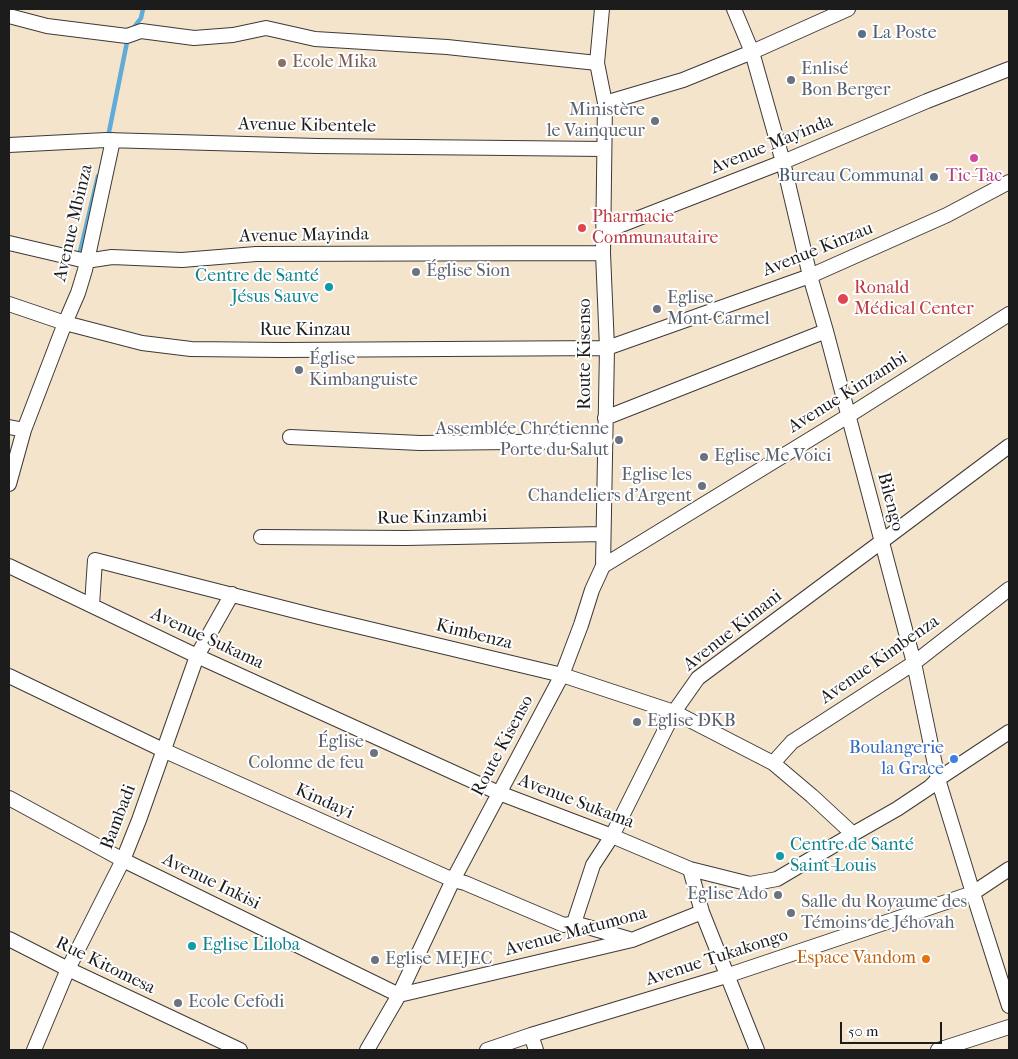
<!DOCTYPE html>
<meta charset="utf-8">
<style>
body{margin:0}
#map{position:relative;width:1018px;height:1059px;overflow:hidden;background:#f5e4cc;font-family:"IM FELL French Canon",serif}
canvas{display:block}
.frame{position:absolute;inset:0;border:10px solid #1c1c1c;pointer-events:none}
.scale{position:absolute;left:840px;top:1022px;width:102px;height:22px;box-sizing:border-box;border:2px solid #1c1c1c;border-top:0;padding-left:6px;font-size:15px;line-height:18px;white-space:nowrap;color:#1c1c1c;-webkit-text-stroke:4px #fff;paint-order:stroke}
</style>
<div id="map">
<canvas width="1018" height="1059"></canvas>
<div class="frame"></div>
<div class="scale">50 m</div>
</div>
<script>
const context = document.querySelector('canvas').getContext('2d');
context.lineJoin = 'round';
function poly(rows) {
  const path = new Path2D();
  for (const r of rows) {
    path.moveTo(r[0], r[1]);
    for (let i = 2; i < r.length; i += 2) path.lineTo(r[i], r[i + 1]);
  }
  return path;
}
function stroke(path, color, width, dash) {
  context.strokeStyle = color;
  context.lineWidth = width;
  context.lineCap = dash ? 'butt' : 'round';
  context.setLineDash(dash || []);
  context.stroke(path);
}
function label(font, color, halo, rows, align = 'center') {
  context.font = font + ' "IM FELL French Canon",serif';
  context.lineWidth = 4;
  context.setLineDash([]);
  context.textBaseline = 'middle';
  context.strokeStyle = halo;
  context.fillStyle = color;
  for (const [text, x, y, turn = 0] of rows) {
    context.save();
    context.translate(x, y);
    context.rotate((+turn || 0) * Math.PI / 180);
    context.textAlign = isNaN(turn) ? turn : align;
    if (halo) context.strokeText(text, 0, 0);
    context.fillText(text, 0, 0);
    context.restore();
  }
}
const stream = poly([
 [132,30,141,18,143,9],
 [108,137,128,37],
 [79,256,98,176]
]);
const minor = poly([
 [734,9,752,52,783,162,810,276,826,331,914,663,938,779,973,893,1009,1006],
 [9,16,47,26,127,36,141,31,194,38,233,35,266,28,315,39,447,47,597,63],
 [605,103,683,80,752,52,848,9],
 [9,145,106,140,317,146,604,149],
 [603,232,783,162,927,101,1009,69],
 [9,243,86,261,112,257,182,260,256,254,603,253],
 [9,304,65,323,142,343,191,349,282,350,607,348,810,276,947,215,1009,182],
 [605,418,826,331],
 [9,427,24,430],
 [290,437,420,443,606,441],
 [9,484,24,430,65,323,78,293,85,270,113,140],
 [261,537,406,538,603,534],
 [9,566,197,656,499,793,612,836,690,869,750,884,777,879,853,834,897,809,930,787,938,779,1009,732],
 [603,566,848,416,1009,314],
 [92,605,95,560,319,617,562,675,674,712,773,763,812,796,853,834],
 [9,676,163,750,453,880,465,883,564,925,574,923,629,939],
 [773,763,792,742,914,663,1009,589],
 [9,798,123,860,399,995,632,940,702,912],
 [690,869,702,912,757,1050],
 [574,923,593,865,612,836,674,712,698,678,881,542,1009,446],
 [9,939,68,969,240,1050],
 [531,1035,536,1050],
 [34,1050,68,969,123,860,139,820,197,656,232,594],
 [367,1050,399,995,453,880,562,675,581,625,592,590,603,566,607,348,603,253,605,103,597,63,602,9],
 [487,1050,531,1035,726,976,973,893,1009,869],
 [938,1050,1009,1027]
]);
const markers = [
 [862,34,5,"#5c6f8a"],
 [282,63,5,"#8d6e63"],
 [791,80,5,"#6b7280"],
 [655,121,5,"#6b7280"],
 [974,158,5,"#d1479c"],
 [934,177,5,"#5c6f8a"],
 [582,228,5,"#e0444e"],
 [416,272,5,"#6b7280"],
 [329,287,5,"#0f9aa8"],
 [843,299,6,"#e0444e"],
 [657,309,5,"#6b7280"],
 [299,370,5,"#6b7280"],
 [619,440,5,"#6b7280"],
 [704,457,5,"#6b7280"],
 [702,486,5,"#6b7280"],
 [637,722,5,"#6b7280"],
 [374,753,5,"#6b7280"],
 [954,759,5,"#3f7fe0"],
 [780,856,5,"#0f9aa8"],
 [778,895,5,"#6b7280"],
 [791,913,5,"#6b7280"],
 [192,946,5,"#0f9aa8"],
 [926,959,5,"#e8710a"],
 [375,960,5,"#6b7280"],
 [178,1003,5,"#6b7280"]
];
const serviceNames = [
 ["La Poste",872,34],
 ["Bureau Communal",924,177,"right"]
];
const educationNames = [
 ["Ecole Mika",292,63]
];
const worshipNames = [
 ["Enlisé",801,70],
 ["Bon Berger",801,91],
 ["Ministère",645,111,"right"],
 ["le Vainqueur",645,132,"right"],
 ["Église Sion",426,272],
 ["Eglise",667,299],
 ["Mont Carmel",667,320],
 ["Église",309,360],
 ["Kimbanguiste",309,381],
 ["Assemblée Chrétienne",609,430,"right"],
 ["Porte du Salut",609,451,"right"],
 ["Eglise Me Voici",714,457],
 ["Eglise les",692,476,"right"],
 ["Chandeliers d'Argent",692,497,"right"],
 ["Eglise DKB",647,722],
 ["Église",364,743,"right"],
 ["Colonne de feu",364,764,"right"],
 ["Eglise Ado",768,895,"right"],
 ["Salle du Royaume des",801,903],
 ["Témoins de Jéhovah",801,924],
 ["Eglise MEJEC",385,960],
 ["Ecole Cefodi",188,1003]
];
const streetNames = [
 ["Avenue Kibentele",307,126,1],
 ["Avenue Mayinda",772,145,-22],
 ["Avenue Mbinza",74,223,-77],
 ["Avenue Mayinda",304,236,-1],
 ["Avenue Kinzau",818,250,-22],
 ["Rue Kinzau",305,331],
 ["Route Kisenso",586,354,-90],
 ["Avenue Kinzambi",848,393,-32],
 ["Bilengo",890,502,75],
 ["Rue Kinzambi",432,518,-1],
 ["Avenue Kimani",733,631,-38],
 ["Kimbenza",474,635,14],
 ["Avenue Sukama",207,639,25],
 ["Avenue Kimbenza",880,660,-35],
 ["Route Kisenso",503,746,-62],
 ["Kindayi",324,802,24],
 ["Avenue Sukama",576,802,21],
 ["Bambadi",119,817,-69],
 ["Avenue Inkisi",211,882,26],
 ["Avenue Matumona",576,932,-15],
 ["Avenue Tukakongo",717,958,-18],
 ["Rue Kitomesa",105,966,26]
];
const hotelNames = [
 ["Tic-Tac",974,177]
];
const healthNames = [
 ["Pharmacie",592,218],
 ["Communautaire",592,239],
 ["Ronald",854,289],
 ["Médical Center",854,310]
];
const cultureNames = [
 ["Centre de Santé",319,277,"right"],
 ["Jésus Sauve",319,298,"right"],
 ["Centre de Santé",790,846],
 ["Saint-Louis",790,867],
 ["Eglise Liloba",202,946]
];
const shopNames = [
 ["Boulangerie",944,749],
 ["la Grace",944,770]
];
const foodNames = [
 ["Espace Vandom",916,959]
];
stroke(stream, '#60abd8', 4.5);
stroke(minor, '#3d3a36', 16);
stroke(minor, '#fff', 14);
for (const [x, y, r, color] of markers) {
  const dot = new Path2D();
  dot.arc(x, y, r, 0, 2 * Math.PI);
  context.fillStyle = color;
  context.fill(dot);
  stroke(dot, '#fff', 2);
}
label('18px', '#4e5e75', '#fff', serviceNames, 'left');
label('18px', '#785e54', '#fff', educationNames, 'left');
label('18px', '#5b616d', '#fff', worshipNames, 'left');
label('18px', '#1c1c1c', '#fff', streetNames);
label('18px', '#b23c85', '#fff', hotelNames);
label('18px', '#be3a42', '#fff', healthNames, 'left');
label('18px', '#0d838f', '#fff', cultureNames, 'left');
label('18px', '#366cbe', '#fff', shopNames, 'right');
label('18px', '#c56008', '#fff', foodNames, 'right');
</script>
